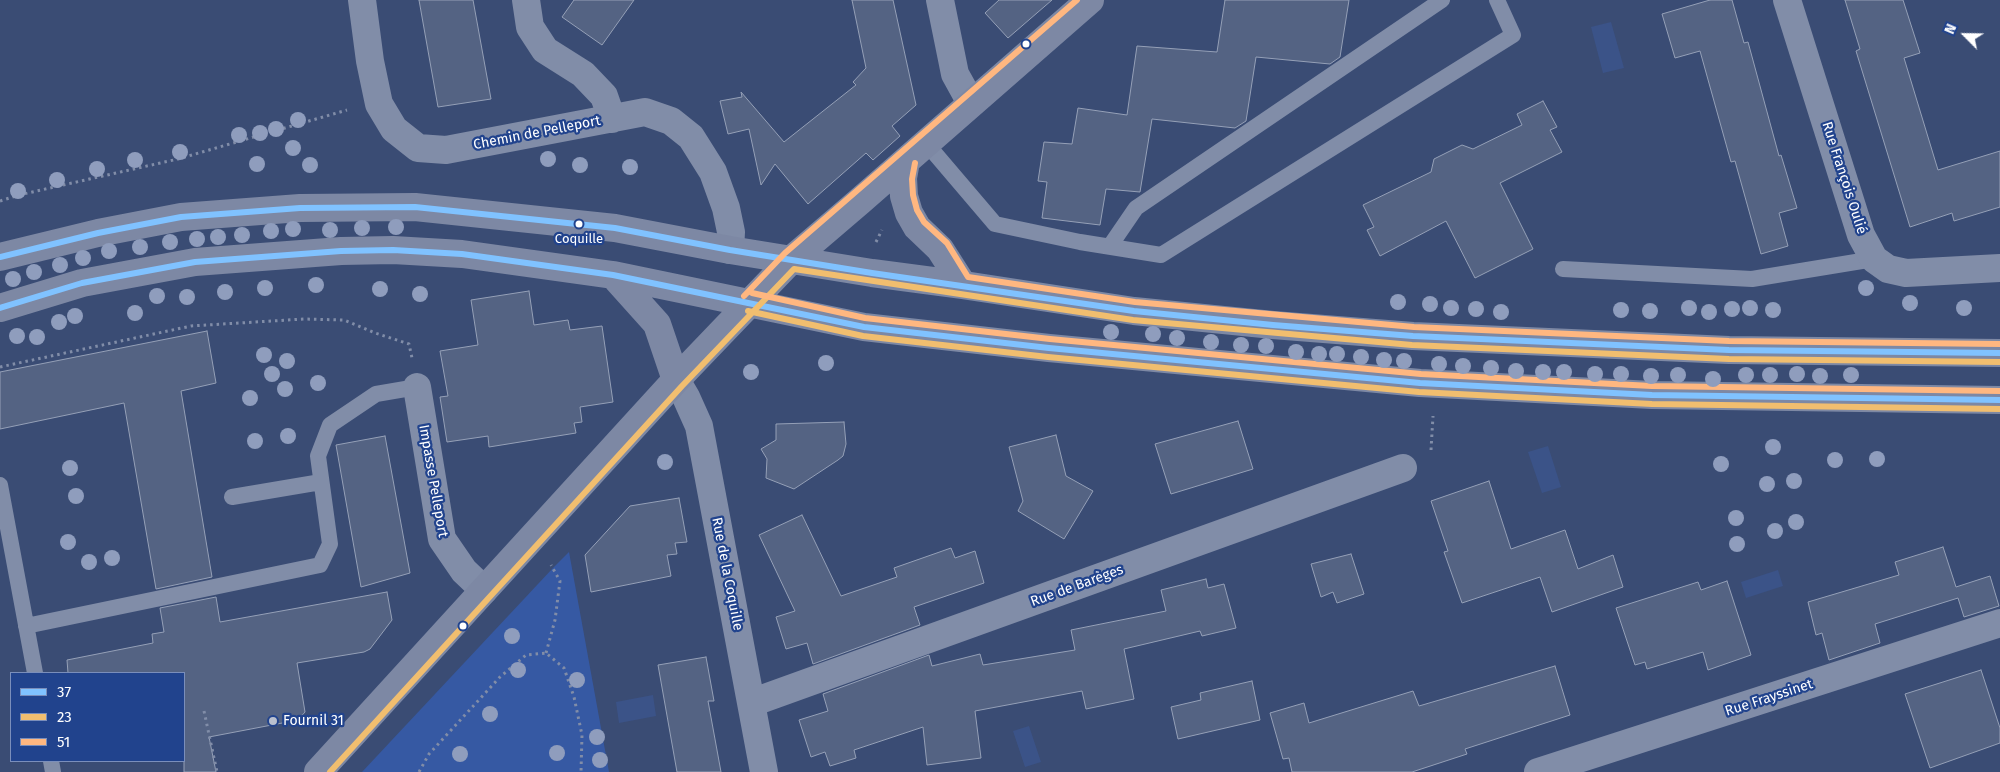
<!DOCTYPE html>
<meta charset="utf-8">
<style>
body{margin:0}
#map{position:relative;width:2000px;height:772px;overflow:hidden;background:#3a4c74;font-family:"Fira Sans",sans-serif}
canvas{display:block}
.legend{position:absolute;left:10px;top:672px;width:175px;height:90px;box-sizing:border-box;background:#21438d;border:1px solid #7a8ebb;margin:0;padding:6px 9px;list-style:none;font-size:15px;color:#fff}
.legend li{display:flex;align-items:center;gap:10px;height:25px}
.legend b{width:25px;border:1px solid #7a8ebb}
.north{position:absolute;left:1940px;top:10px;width:50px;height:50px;-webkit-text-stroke:4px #21438d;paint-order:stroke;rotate:293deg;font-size:14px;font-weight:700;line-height:20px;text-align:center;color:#fff}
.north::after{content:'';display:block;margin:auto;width:18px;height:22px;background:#fff;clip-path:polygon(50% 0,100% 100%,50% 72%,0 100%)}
</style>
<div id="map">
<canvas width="2000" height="772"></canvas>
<ul class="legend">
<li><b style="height:6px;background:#80c2ff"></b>37</li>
<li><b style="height:6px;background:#f1be6f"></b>23</li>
<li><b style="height:6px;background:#ffb780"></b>51</li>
</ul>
<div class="north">N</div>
</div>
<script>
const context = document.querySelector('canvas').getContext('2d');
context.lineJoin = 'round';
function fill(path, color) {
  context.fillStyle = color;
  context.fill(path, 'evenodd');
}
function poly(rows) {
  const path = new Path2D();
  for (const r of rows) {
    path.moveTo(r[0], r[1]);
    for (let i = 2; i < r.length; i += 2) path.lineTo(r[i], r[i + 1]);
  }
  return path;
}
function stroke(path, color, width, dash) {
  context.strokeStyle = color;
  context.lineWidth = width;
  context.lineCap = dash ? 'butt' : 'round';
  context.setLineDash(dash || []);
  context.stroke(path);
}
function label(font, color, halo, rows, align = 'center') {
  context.font = font + ' "Fira Sans",sans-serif';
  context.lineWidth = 4.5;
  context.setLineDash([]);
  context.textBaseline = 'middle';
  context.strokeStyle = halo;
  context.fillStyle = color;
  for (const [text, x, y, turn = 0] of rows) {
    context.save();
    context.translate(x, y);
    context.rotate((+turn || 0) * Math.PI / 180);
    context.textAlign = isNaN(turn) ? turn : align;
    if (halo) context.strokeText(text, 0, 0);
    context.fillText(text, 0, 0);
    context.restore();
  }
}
const green = poly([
 [569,552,609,772,362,772,553,568]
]);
const water = poly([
 [1611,22,1624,68,1603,73,1591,27],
 [1548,446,1561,487,1542,493,1528,452],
 [1778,570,1783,586,1746,598,1741,582],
 [653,695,656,716,619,723,616,702],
 [1029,726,1041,762,1025,767,1013,731]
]);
const building = poly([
 [419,0,473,0,491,99,438,107,419,0],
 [574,0,634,0,602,45,562,17,574,0],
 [852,0,893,0,916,105,892,126,900,136,873,160,866,153,808,204,775,164,761,185,749,129,728,134,720,101,742,97,741,92,784,142,856,85,853,82,866,68,852,0],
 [999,0,1052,0,1008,38,985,13,999,0],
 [1225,0,1349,0,1340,57,1330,64,1256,57,1246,121,1235,128,1152,119,1140,192,1106,189,1100,225,1042,218,1047,182,1038,181,1044,142,1072,144,1078,108,1127,115,1137,46,1217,52,1225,0],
 [1710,0,1732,0,1744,43,1748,42,1779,156,1781,155,1797,208,1779,213,1788,246,1761,254,1735,161,1731,162,1700,51,1675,58,1662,14,1710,0],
 [1845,0,1903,0,1920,53,1904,58,1938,170,2000,151,2000,207,1954,221,1952,213,1910,227,1856,51,1860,49,1845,0],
 [1543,101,1557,127,1550,130,1562,152,1500,183,1533,249,1475,278,1446,221,1380,256,1367,230,1374,227,1363,205,1431,172,1434,159,1462,145,1473,149,1522,125,1517,114,1543,101],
 [529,291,534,325,568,320,570,330,602,326,613,402,580,407,582,422,574,423,576,433,489,447,488,436,447,442,440,397,448,396,440,351,478,345,471,300,529,291],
 [207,331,216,383,181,391,212,577,156,589,124,403,0,429,0,372,207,331],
 [1238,421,1253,469,1171,494,1155,444,1238,421],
 [844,422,846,444,843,456,838,460,794,489,766,478,767,459,761,449,776,440,776,424,844,422],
 [1056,435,1066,476,1093,491,1064,539,1018,511,1023,501,1009,447,1056,435],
 [385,436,410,573,361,587,336,445,385,436],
 [1489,481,1511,549,1565,530,1578,569,1613,555,1623,587,1552,612,1540,577,1462,603,1444,552,1448,551,1431,501,1489,481],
 [679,498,687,542,675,543,677,554,667,555,671,576,591,592,585,555,630,506,679,498],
 [802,515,841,596,897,577,894,568,951,548,955,558,975,551,984,583,914,607,920,625,813,664,807,643,786,649,776,617,795,611,759,535,802,515],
 [1943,547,1956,587,1990,576,1999,606,1964,617,1958,598,1875,624,1880,643,1829,660,1822,633,1816,635,1808,602,1899,575,1895,562,1943,547],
 [1351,554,1364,594,1337,603,1333,592,1321,597,1311,564,1351,554],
 [1206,579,1208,588,1224,584,1236,628,1202,636,1200,631,1124,649,1134,699,1086,709,1082,691,975,711,981,758,927,765,923,727,854,750,856,758,830,766,825,752,811,757,799,720,828,711,823,694,929,655,932,666,980,654,983,665,1075,650,1071,630,1166,611,1161,590,1206,579],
 [1727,581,1751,655,1708,670,1703,652,1647,669,1645,662,1635,665,1616,608,1698,582,1701,590,1727,581],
 [387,592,392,620,370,649,364,652,297,663,305,712,298,720,209,737,216,772,184,772,184,673,68,673,67,660,153,643,152,634,164,632,160,608,216,597,220,622,387,592],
 [706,657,714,701,708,701,721,772,677,772,658,665,706,657],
 [1555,666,1570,715,1465,749,1467,754,1412,772,1292,772,1289,758,1283,759,1270,713,1304,703,1309,723,1413,691,1419,706,1555,666],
 [1981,670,2000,728,2000,743,1930,768,1905,694,1981,670],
 [1252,681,1260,720,1178,739,1171,707,1201,700,1200,693,1252,681]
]);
const path = poly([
 [0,201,19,195,178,159,347,110],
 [876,242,882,230],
 [0,367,191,326,304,319,344,320,375,333,409,344,412,358],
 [1431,450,1433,416],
 [546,653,555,620,560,581,551,565],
 [204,711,217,772],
 [419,772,429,754,500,677,526,655,546,653,564,668,574,697,582,735,581,772]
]);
const lane = poly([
 [926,143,995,224,1080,242,1161,255,1513,35,1497,0],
 [1110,246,1136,208,1442,0],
 [1563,269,1752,279,1874,259],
 [0,485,35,673],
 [232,497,321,482],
 [26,626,320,565,330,544,318,456,330,425,376,394,417,387],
 [51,761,53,772]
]);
const street = poly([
 [362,0,370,61,379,104,394,129,418,148,446,150,645,112,671,121,691,137,713,172,726,208,731,232,730,250],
 [526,0,530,27,545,50,583,74,604,96,612,119],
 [940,0,955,74,971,103],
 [1787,0,1861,235,1874,259,1888,269,1906,273,2000,268],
 [676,380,686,397,699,426,764,772],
 [417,387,442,539,464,571,484,590],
 [751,703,1403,468],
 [1538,772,2000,623]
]);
const secondary = poly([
 [906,161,903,178,904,196,909,213,917,227,940,249,963,285],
 [0,257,98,233,181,217,300,208,415,207,615,228,730,250,872,273,963,285,1134,311,1273,325,1413,336,1729,350,2000,353],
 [613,275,657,324,676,380],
 [0,308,82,283,195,262,341,251,393,250,462,254,613,275,864,327,1049,348,1420,383,1652,395,2000,400],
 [318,772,676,380,791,260,860,201,1090,0]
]);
const bus1 = poly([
 [0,257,98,233,181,217,300,208,415,207,615,228,730,250,872,273,1134,311,1273,325,1413,336,1729,350,2000,353],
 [0,308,82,283,195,262,341,251,393,250,462,254,613,275,864,327,1049,348,1420,383,1652,395,2000,400]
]);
const bus2 = poly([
 [748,311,863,336,1048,357,1419,392,1652,404,2000,409],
 [330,772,682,386,794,269,1133,320,1412,345,1729,359,2000,362]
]);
const bus3 = poly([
 [915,163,912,179,913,195,917,210,924,222,947,243,968,277,1135,302,1414,327,1729,341,2000,344],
 [752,293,865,318,1050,339,1421,374,1652,386,2000,391],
 [744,296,785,253,1077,0]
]);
const trees = [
 [298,120],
 [276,129],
 [260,133],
 [239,135],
 [293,148],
 [180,152],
 [548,159],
 [135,160],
 [257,164],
 [310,165],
 [580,165],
 [630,167],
 [97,169],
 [57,180],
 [18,191],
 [396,227],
 [362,228],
 [293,229],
 [330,230],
 [271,231],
 [242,235],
 [218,237],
 [197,239],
 [170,242],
 [140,247],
 [109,251],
 [83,258],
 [60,265],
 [34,272],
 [13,279],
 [316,285],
 [265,288],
 [1866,288],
 [380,289],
 [225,292],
 [420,294],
 [157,296],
 [187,297],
 [1398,302],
 [1910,303],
 [1430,304],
 [1451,308],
 [1689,308],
 [1750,308],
 [1964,308],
 [1476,309],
 [1732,309],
 [1621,310],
 [1773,310],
 [1650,311],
 [1501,312],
 [1709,312],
 [135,313],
 [75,316],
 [59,322],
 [1111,332],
 [1153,334],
 [17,336],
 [37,337],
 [1177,338],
 [1211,342],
 [1241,345],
 [1266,346],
 [1296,352],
 [1319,354],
 [1337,354],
 [264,355],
 [1361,357],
 [1384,360],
 [287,361],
 [1404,361],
 [826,363],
 [1439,364],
 [1463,366],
 [1491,368],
 [1516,371],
 [751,372],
 [1543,372],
 [1564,372],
 [272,374],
 [1595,374],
 [1621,374],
 [1797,374],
 [1678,375],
 [1746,375],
 [1770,375],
 [1851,375],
 [1651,376],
 [1820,376],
 [1713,379],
 [318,383],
 [285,389],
 [250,398],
 [288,436],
 [255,441],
 [1773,447],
 [1877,459],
 [1835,460],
 [665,462],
 [1721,464],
 [70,468],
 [1794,481],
 [1767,484],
 [76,496],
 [1736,518],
 [1796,522],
 [1775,531],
 [68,542],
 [1737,544],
 [112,558],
 [89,562],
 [512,636],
 [518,670],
 [577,680],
 [490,714],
 [597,737],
 [557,753],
 [460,754],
 [600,760]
];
const markers = [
 [1026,44,4.5,"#fff"],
 [579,224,4.5,"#fff"],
 [463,626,4.5,"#fff"],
 [273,721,5,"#bac0ce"]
];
const busNames = [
 ["Coquille",579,239]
];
const streetNames = [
 ["Chemin de Pelleport",537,133,-11],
 ["Rue François Oulié",1844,178,72],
 ["Impasse Pelleport",433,481,80],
 ["Rue de la Coquille",727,574,79],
 ["Rue de Barèges",1077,586,-20],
 ["Rue Frayssinet",1769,698,-18]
];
const poiNames = [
 ["Fournil 31",283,721]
];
fill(green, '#3659a3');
fill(water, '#3b5388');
fill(building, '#546383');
stroke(building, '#95a0b7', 1);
stroke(path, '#818da8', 3, [2.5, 4]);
stroke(lane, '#818da8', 16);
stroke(street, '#818da8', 28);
stroke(secondary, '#7d88a4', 28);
stroke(bus1, '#80c2ff', 6);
stroke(bus2, '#f1be6f', 6);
stroke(bus3, '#ffb780', 6);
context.fillStyle = '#8f9dbd';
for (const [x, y] of trees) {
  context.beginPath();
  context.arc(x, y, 8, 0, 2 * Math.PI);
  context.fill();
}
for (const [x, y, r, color] of markers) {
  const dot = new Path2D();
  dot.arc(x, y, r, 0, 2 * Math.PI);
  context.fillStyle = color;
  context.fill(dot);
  stroke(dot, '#21438d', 2);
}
label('13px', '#fff', '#21438d', busNames);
label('14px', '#fff', '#21438d', streetNames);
label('14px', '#fff', '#21438d', poiNames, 'left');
</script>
